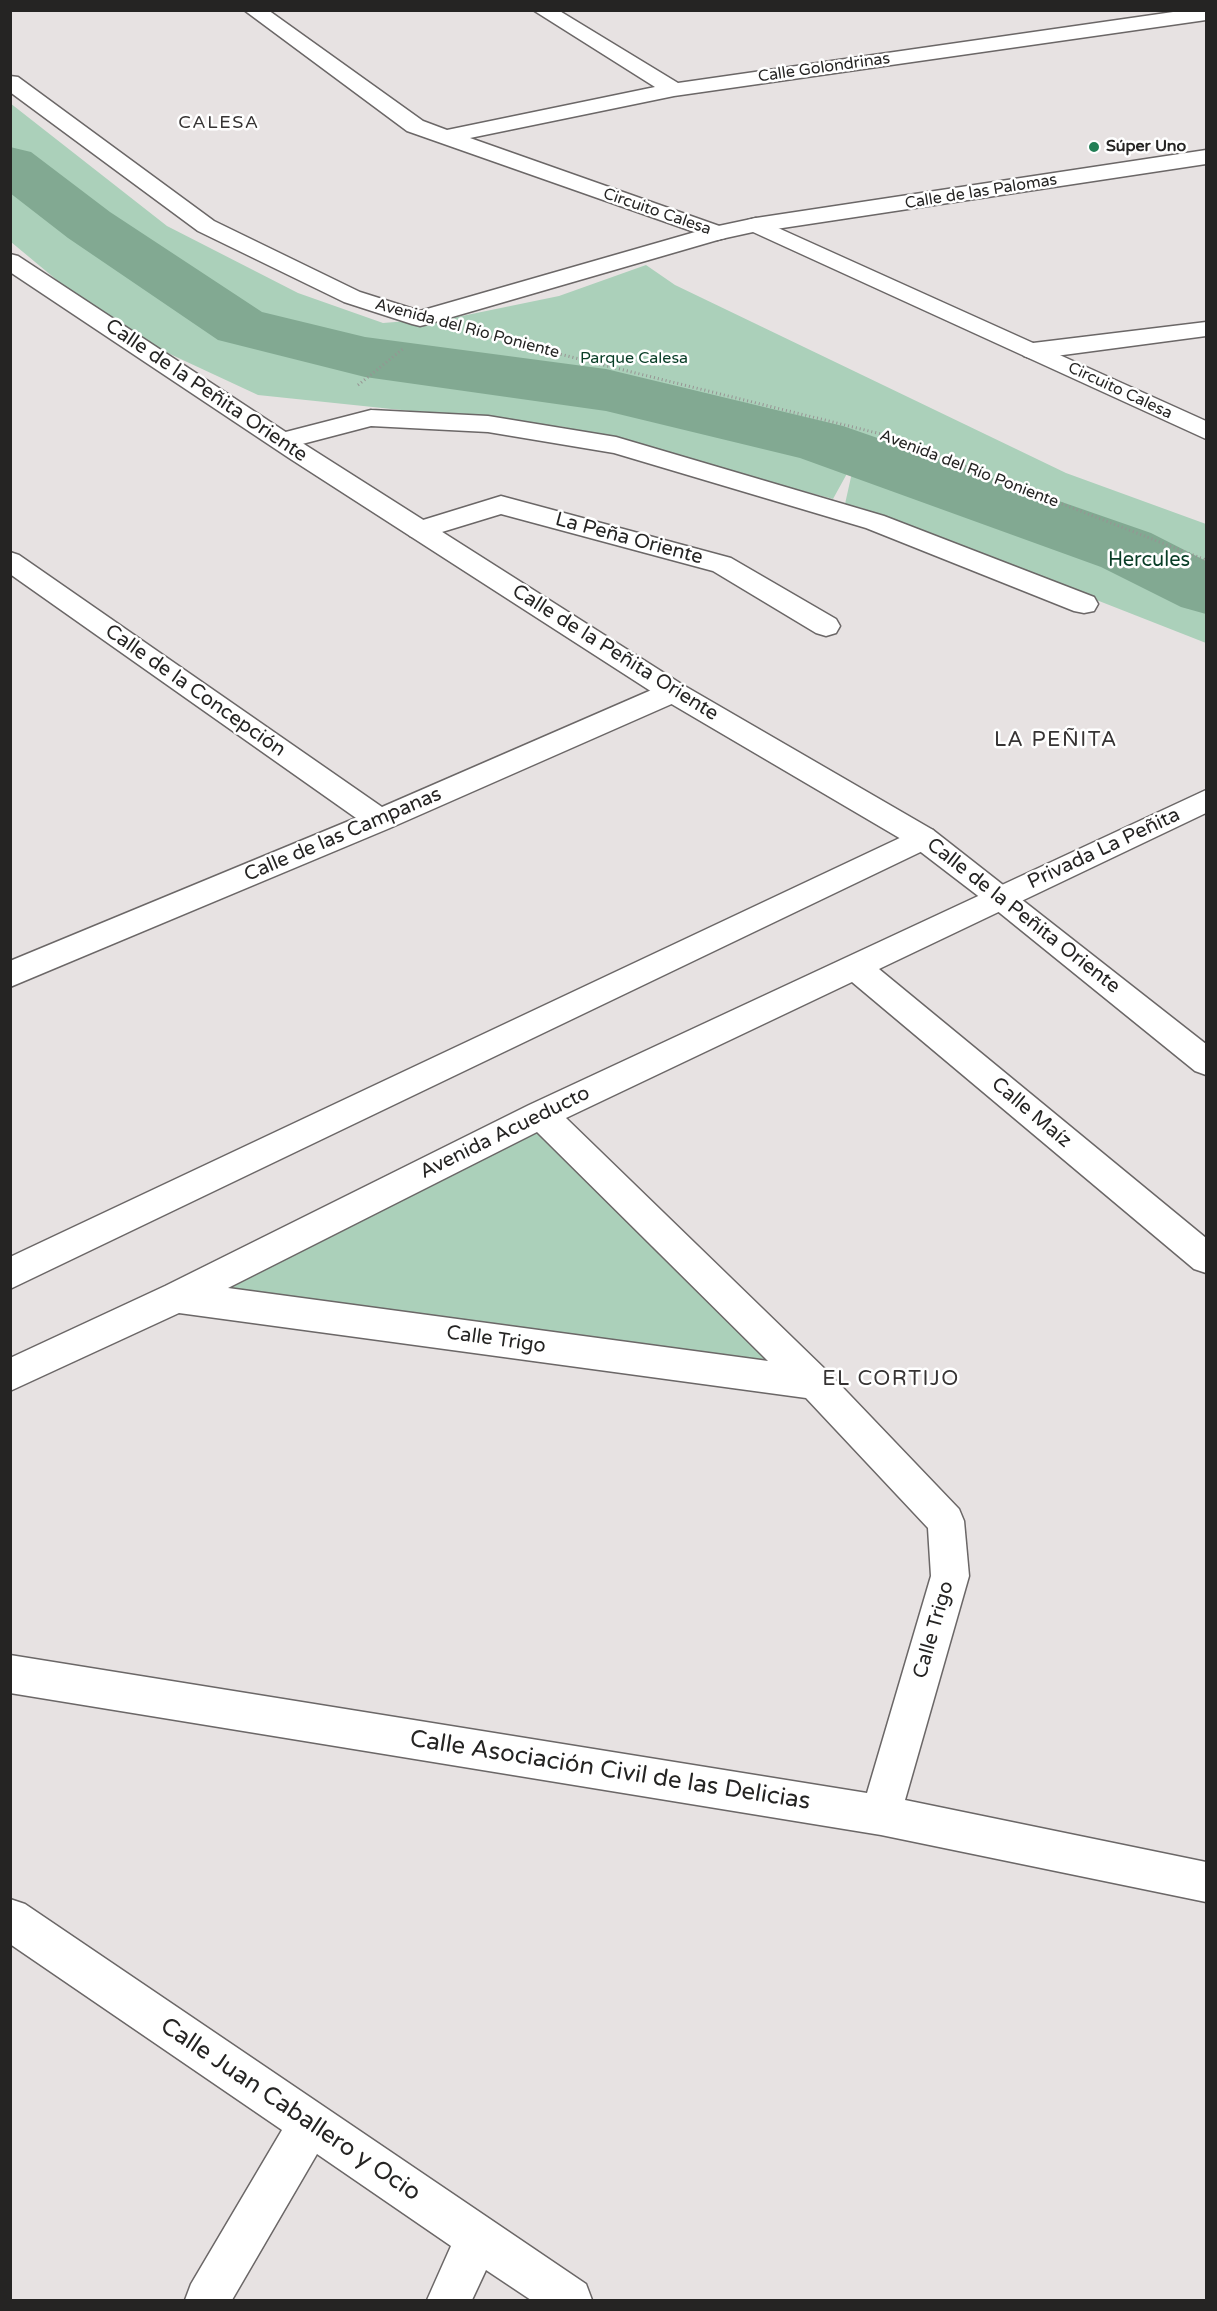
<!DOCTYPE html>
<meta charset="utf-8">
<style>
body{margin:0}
#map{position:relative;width:1217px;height:2311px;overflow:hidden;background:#e7e2e2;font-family:"Varela Round",sans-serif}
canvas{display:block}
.frame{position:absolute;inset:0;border:12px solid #252423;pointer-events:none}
</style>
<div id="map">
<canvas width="1217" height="2311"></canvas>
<div class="frame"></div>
</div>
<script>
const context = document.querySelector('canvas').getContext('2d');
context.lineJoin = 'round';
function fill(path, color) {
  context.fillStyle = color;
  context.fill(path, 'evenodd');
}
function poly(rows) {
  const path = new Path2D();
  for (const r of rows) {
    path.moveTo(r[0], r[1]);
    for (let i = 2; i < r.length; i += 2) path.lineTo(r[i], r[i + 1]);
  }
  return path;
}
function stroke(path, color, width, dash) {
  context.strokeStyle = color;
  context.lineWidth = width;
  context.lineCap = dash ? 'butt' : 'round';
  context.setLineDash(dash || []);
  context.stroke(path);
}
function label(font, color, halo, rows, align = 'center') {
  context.font = font + ' "Varela Round",sans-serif';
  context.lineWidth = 5;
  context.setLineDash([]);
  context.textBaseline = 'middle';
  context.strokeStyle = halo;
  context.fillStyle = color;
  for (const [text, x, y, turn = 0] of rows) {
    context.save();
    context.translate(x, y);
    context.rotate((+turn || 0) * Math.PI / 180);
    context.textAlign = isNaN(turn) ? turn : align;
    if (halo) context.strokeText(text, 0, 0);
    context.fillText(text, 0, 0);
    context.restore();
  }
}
const green = poly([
 [10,103,167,226,298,293,383,323,457,317,559,296,646,265,675,285,1066,473,1206,524,1206,643,862,508,845,504,855,459,833,499,564,427,258,395,157,348,70,291,11,242],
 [541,1115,815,1383,177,1297]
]);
const river = poly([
 [10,147,31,152,110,212,262,312,365,337,606,369,843,426,1151,533,1206,561,1206,614,1181,607,1101,567,800,458,606,411,365,377,218,340,68,238,10,193,10,147]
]);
const path = poly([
 [487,336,885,435,1206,560],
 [358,385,404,348]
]);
const street = poly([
 [244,10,268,10,423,121,447,130,655,87,533,10,558,10,678,83,1187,10,1206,10,1206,20,674,96,470,138,725,228,729,233,725,238,717,240,407,131,244,10],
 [1206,150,1206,164,756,232,748,230,745,225,748,220,756,218,1206,150],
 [1206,322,1206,336,1033,359,1024,356,1021,351,1024,346,1033,343,1206,322],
 [371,410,488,416,616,437,884,516,1094,597,1098,604,1094,611,1084,613,1074,611,866,528,614,453,488,432,371,426,283,449,274,447,270,441,274,435,371,410],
 [501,496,731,558,836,619,840,626,836,633,826,636,816,633,713,571,501,514,419,539,410,536,406,530,410,524,501,496],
 [10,552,19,555,382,807,663,685,673,682,683,685,687,692,683,699,390,828,10,987,10,961,356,818,10,574,10,552],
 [1206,790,1206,813,879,969,1206,1238,1206,1273,1194,1269,852,982,566,1118,828,1372,959,1509,964,1521,969,1576,905,1800,1206,1862,1206,1902,881,1835,10,1693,10,1655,867,1793,931,1576,928,1528,806,1398,179,1313,10,1391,10,1358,165,1286,529,1105,1206,790],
 [537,1132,768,1361,228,1288,537,1132],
 [923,827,933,830,938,838,933,846,10,1289,10,1257,923,827],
 [10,1899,25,1904,586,2284,592,2300,531,2300,486,2270,472,2300,427,2300,451,2246,317,2154,232,2300,185,2300,191,2284,282,2130,10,1944,10,1899]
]);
const secondary = poly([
 [10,76,18,77,214,221,360,292,420,311,709,228,756,218,1206,421,1206,439,753,232,721,239,428,324,420,326,412,324,344,302,198,231,10,92,10,76],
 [10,254,18,256,307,446,683,685,933,830,1206,1044,1206,1075,1195,1071,990,905,913,846,663,699,289,458,10,272,10,254]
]);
const markers = [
 [1094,147,6,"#227e55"]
];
const farStreetnames = [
 ["Calle Golondrinas",824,68,-8],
 ["Calle de las Palomas",981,192,-9],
 ["Circuito Calesa",657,212,19],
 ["Avenida del Río Poniente",467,329,15],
 ["Circuito Calesa",1120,391,25],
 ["Avenida del Río Poniente",969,469,21]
];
const farPoinames = [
 ["Súper Uno",1106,147]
];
const farParknames = [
 ["Parque Calesa",634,359]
];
const farNeighbourhoodnames = [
 ["CALESA",219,123]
];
const streetNames = [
 ["Calle de la Peñita Oriente",206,391,34],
 ["La Peña Oriente",629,539,15],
 ["Calle de la Peñita Oriente",615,653,32],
 ["Calle de la Concepción",195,691,35],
 ["Calle de las Campanas",343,835,-23],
 ["Privada La Peñita",1104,849,-25],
 ["Calle de la Peñita Oriente",1023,916,38],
 ["Calle Maíz",1031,1113,40],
 ["Avenida Acueducto",505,1133,-26],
 ["Calle Trigo",496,1340,8],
 ["Calle Trigo",934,1630,-74]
];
const parkNames = [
 ["Hercules",1149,561]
];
const neighbourhoodNames = [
 ["LA PEÑITA",1056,740],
 ["EL CORTIJO",891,1379]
];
const nearStreetnames = [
 ["Calle Asociación Civil de las Delicias",610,1771,9],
 ["Calle Juan Caballero y Ocio",290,2110,34]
];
fill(green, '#abd0ba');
fill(river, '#82a992');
stroke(street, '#6b6767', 3);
stroke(secondary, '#6b6767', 3);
stroke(path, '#979493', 3, [1, 3]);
fill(street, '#fff');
fill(secondary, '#fff');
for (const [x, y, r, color] of markers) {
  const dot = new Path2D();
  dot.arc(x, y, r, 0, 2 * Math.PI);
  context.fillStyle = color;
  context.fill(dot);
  stroke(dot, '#fff', 2);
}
label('16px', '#252423', '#fff', farStreetnames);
label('bold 16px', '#252423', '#fff', farPoinames, 'left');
label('16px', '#083d26', '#fff', farParknames);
context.letterSpacing = '1.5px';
label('18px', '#363333', '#fff', farNeighbourhoodnames);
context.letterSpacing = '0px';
label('20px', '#252423', '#fff', streetNames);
label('20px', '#083d26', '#fff', parkNames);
context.letterSpacing = '1.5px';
label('21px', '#363333', '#fff', neighbourhoodNames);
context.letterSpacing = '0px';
label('24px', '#252423', '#fff', nearStreetnames);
</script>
